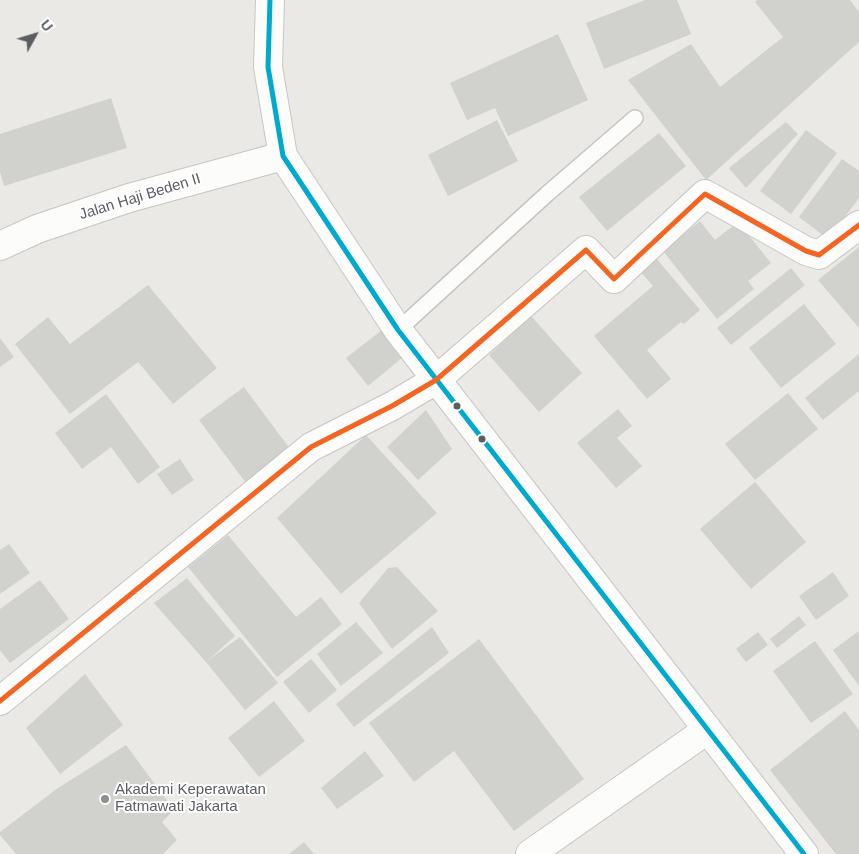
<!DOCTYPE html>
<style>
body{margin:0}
#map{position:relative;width:859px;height:854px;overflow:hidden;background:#eae9e5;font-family:Helvetica,sans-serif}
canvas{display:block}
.north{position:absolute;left:10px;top:10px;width:50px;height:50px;-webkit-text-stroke:4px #fff;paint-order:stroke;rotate:51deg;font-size:14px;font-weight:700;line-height:20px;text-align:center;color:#5b5e61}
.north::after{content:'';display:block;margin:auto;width:18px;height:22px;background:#5b5e61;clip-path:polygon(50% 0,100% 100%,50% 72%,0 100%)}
</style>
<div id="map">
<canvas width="859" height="854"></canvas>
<div class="north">U</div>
</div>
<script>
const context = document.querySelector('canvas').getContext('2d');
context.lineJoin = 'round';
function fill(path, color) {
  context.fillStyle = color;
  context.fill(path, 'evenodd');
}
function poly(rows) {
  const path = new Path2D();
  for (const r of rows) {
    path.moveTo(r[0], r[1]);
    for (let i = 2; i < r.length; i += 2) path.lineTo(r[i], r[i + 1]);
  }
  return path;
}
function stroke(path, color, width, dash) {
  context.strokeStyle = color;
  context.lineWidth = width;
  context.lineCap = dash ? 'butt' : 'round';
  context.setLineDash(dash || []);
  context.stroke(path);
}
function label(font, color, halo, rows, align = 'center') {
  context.font = font + ' Helvetica,sans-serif';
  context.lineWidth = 4;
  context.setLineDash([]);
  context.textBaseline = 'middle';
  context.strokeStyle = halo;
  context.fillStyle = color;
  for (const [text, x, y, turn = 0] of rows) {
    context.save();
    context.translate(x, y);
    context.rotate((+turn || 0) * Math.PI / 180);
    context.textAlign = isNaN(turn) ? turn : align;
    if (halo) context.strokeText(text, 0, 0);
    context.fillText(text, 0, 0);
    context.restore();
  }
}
const building = poly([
 [645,0,677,0,691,34,604,69,586,23],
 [757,0,850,0,859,12,859,42,706,180,628,80,691,44,720,87,783,37,755,2],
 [558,34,588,100,508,136,495,108,467,120,450,83],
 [111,98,127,148,4,186,0,172,0,134],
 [497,120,518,161,448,196,428,155],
 [786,122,798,134,746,188,729,168],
 [806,130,837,153,791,214,760,191],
 [659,133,686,166,607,231,579,197],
 [842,159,859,171,859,198,828,239,799,217],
 [700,221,715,240,738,222,771,263,748,281,754,289,717,319,663,251],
 [859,247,859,328,818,280],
 [656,258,700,310,684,324,681,322,647,350,671,379,647,399,594,336,653,286,641,272],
 [791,268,805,285,731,345,717,328],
 [148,285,217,368,173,404,138,362,70,414,15,344,48,317,70,344],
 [804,304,836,344,781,388,749,348],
 [531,316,582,373,539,412,489,355],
 [387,326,408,353,368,386,346,358],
 [0,338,14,357,0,367],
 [859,354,859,391,823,420,805,398],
 [244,387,296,457,252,491,199,420],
 [788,393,818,429,755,480,725,444],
 [106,394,160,467,138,484,111,447,82,469,55,433],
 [618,409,632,426,617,438,642,466,616,488,577,443],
 [426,410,452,449,418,480,387,447],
 [366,435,437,513,341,594,277,518],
 [180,459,194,480,172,495,157,474],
 [755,482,806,542,751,589,700,529],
 [228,535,296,617,321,597,342,624,277,677,188,567],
 [9,544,30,573,0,594,0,550],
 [397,567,438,611,392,649,359,603,388,568],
 [833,572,849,596,816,620,799,596],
 [187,578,235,636,207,661,240,637,278,683,245,710,206,662,154,603],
 [40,580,69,619,10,663,0,650,0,609],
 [799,616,806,625,777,648,770,639],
 [356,622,383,653,341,686,317,654],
 [432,627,449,653,354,727,336,704],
 [859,631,859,686,833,650],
 [758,632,768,645,746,662,736,649],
 [479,639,584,779,514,831,454,751,414,782,369,723],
 [815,641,853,694,811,723,773,671],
 [311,659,337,690,309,713,283,682],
 [85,674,123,725,60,774,26,728],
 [274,701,305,741,259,777,228,738],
 [845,711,859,730,859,854,836,854,770,770],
 [126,745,174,810,162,822,177,840,163,854,16,854,0,835,0,832,58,788],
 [365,751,384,776,337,809,321,788],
 [304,842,314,854,289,854]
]);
const lane = poly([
 [398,330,547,194,635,118]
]);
const street = poly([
 [0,246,37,229,129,198,283,156],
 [0,701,311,447,392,406,436,380,586,250,614,279,705,194,806,251,819,255,859,225],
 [530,854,707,730]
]);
const secondary = poly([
 [270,0,268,67,283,156,398,330,804,854]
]);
const bus1 = poly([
 [270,0,268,67,283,156,398,330,804,854]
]);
const bus2 = poly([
 [0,701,311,447,392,406,436,380,586,250,614,279,705,194,806,251,819,255,859,225]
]);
const markers = [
 [457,406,4.5,"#5b5e61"],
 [482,439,4.5,"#5b5e61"],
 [105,799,5,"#8d8f8f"]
];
const streetNames = [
 ["Jalan Haji Beden II",140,197,-17]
];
const poiNames = [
 ["Akademi Keperawatan",115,790],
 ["Fatmawati Jakarta",115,807]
];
fill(building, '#d1d1ce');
stroke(lane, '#c6c5c5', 18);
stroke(street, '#c6c5c5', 30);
stroke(secondary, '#c6c7c7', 30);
stroke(lane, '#fcfcfb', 15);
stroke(street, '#fcfcfb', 28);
stroke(secondary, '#fcfcfb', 28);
stroke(bus1, '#00a9ce', 5);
stroke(bus2, '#f26522', 5);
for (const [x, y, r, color] of markers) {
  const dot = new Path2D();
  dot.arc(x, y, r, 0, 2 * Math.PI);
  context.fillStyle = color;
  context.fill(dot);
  stroke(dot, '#fff', 2);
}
label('15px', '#5b5e61', '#fff', streetNames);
label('15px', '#5b5e61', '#fff', poiNames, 'left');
</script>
